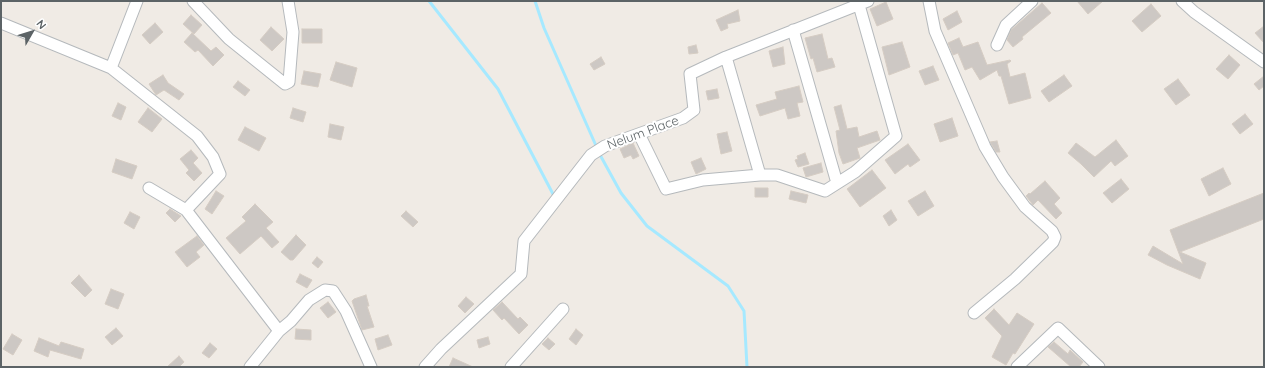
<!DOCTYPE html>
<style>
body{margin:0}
#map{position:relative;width:1265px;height:368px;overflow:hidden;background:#f0ebe5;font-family:Quicksand,sans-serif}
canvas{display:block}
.frame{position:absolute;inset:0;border:2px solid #5c6366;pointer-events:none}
.north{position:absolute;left:12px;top:12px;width:40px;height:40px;-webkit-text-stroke:3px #fff;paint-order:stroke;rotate:51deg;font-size:11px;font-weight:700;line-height:16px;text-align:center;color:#5c6366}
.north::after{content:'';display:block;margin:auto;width:14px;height:18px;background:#5c6366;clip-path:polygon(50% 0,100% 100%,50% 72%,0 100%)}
</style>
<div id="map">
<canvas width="1265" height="368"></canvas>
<div class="frame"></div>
<div class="north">N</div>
</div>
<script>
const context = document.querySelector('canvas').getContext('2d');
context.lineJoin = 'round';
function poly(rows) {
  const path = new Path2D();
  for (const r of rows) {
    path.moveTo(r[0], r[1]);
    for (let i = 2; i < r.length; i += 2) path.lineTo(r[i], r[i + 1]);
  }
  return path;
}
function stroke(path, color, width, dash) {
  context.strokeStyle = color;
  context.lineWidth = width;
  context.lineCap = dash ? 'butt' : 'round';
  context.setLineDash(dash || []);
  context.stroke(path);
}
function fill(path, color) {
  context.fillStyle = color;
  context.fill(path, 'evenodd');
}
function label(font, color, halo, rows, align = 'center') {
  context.font = font + ' Quicksand,sans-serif';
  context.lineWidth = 4;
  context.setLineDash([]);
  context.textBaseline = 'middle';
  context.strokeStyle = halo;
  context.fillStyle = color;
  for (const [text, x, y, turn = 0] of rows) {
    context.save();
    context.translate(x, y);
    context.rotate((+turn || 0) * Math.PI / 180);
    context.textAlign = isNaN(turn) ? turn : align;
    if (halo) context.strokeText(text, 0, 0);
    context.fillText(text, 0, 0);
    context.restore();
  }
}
const stream = poly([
 [429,1,498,89,554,196],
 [535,1,544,28,597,148],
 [599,153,621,193,647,226,728,286,744,311,747,367]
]);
const building = poly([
 [1077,1,1103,1,1088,14,1077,1],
 [886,2,893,19,877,26,870,9,886,2],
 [1042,3,1051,13,1022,37,1023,39,1013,47,1007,40,1011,30,1042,3],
 [1151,4,1161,16,1142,32,1132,21,1151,4],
 [738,10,740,21,727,24,728,28,721,31,716,20,738,10],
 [957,11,962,22,948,30,943,19,957,11],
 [191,15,202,25,194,34,183,24,191,15],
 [155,23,163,32,150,44,142,35,155,23],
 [1264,26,1264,43,1255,33,1264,26],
 [271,27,284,39,272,51,260,40,271,27],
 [302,29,322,29,322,43,302,43,302,29],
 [192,33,211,51,216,47,224,55,213,66,198,50,195,52,184,42,192,33],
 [822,34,828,59,832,58,835,67,817,72,813,58,811,59,805,38,822,34],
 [959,38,963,47,978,42,987,65,1010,60,1011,61,1007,64,1010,77,1025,73,1031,98,1009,104,1001,76,999,76,997,70,980,80,972,67,965,70,958,53,953,55,948,43,959,38],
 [902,42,910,67,889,75,882,47,902,42],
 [696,45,698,53,689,54,688,47,696,45],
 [783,47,785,64,773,67,769,51,783,47],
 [1229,55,1240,65,1228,79,1216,69,1229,55],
 [601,57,605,64,594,70,590,64,601,57],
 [336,62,357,68,352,87,330,80,336,62],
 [933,66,939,80,925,85,919,71,933,66],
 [304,71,321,74,318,87,301,84,304,71],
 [163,75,168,83,184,94,179,100,164,90,156,95,149,84,163,75],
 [1064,75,1072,86,1049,102,1041,91,1064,75],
 [1264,76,1264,86,1259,90,1254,84,1264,76],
 [1178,79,1190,95,1176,105,1164,89,1178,79],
 [238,81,250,90,245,96,233,87,238,81],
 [799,86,803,102,797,103,800,116,788,119,785,108,760,116,756,105,777,99,775,92,799,86],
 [717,89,719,98,708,100,706,91,717,89],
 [118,103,126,107,121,120,112,116,118,103],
 [841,105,847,129,857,127,859,137,877,131,880,140,857,148,860,158,843,164,839,153,836,131,840,130,834,107,841,105],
 [148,108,162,119,152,132,138,122,148,108],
 [293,108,306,112,303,122,290,118,293,108],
 [1245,114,1253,124,1240,134,1232,124,1245,114],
 [952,118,958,136,940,142,934,124,952,118],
 [330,124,344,127,341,140,328,137,330,124],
 [245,127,266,138,259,151,238,140,245,127],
 [727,132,732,151,721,154,717,134,727,132],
 [1116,140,1128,156,1115,166,1111,161,1094,177,1081,164,1068,153,1076,143,1095,157,1116,140],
 [997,141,1000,152,996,152,990,142,997,141],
 [633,143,639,156,633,159,631,155,624,158,620,149,633,143],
 [908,144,920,160,910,167,908,164,895,174,885,160,908,144],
 [191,150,198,158,193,163,202,173,194,181,186,173,189,170,180,159,191,150],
 [805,153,809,164,798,167,795,160,798,159,797,156,805,153],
 [701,158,706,169,696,174,691,162,701,158],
 [116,159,137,166,132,179,112,172,116,159],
 [821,163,823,172,806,177,803,168,821,163],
 [1223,168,1231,184,1209,196,1201,179,1223,168],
 [872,170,886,188,860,207,847,189,872,170],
 [1121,179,1129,189,1112,203,1103,193,1121,179],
 [1045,181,1060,198,1054,204,1062,213,1056,219,1038,200,1033,205,1026,196,1029,193,1030,194,1045,181],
 [755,188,768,188,768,197,755,197,755,188],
 [216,191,224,196,212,214,205,209,216,191],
 [791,191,808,195,806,203,789,199,791,191],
 [925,191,934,206,918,216,908,201,925,191],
 [1264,193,1264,219,1180,252,1206,263,1200,279,1167,265,1148,255,1153,246,1183,264,1170,230,1264,193],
 [255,204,273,222,266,228,279,242,272,248,261,236,240,254,226,238,246,221,242,217,255,204],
 [170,209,181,216,175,222,166,213,170,209],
 [891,210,897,220,889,226,883,216,891,210],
 [406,211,418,222,413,227,401,216,406,211],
 [130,212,140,217,134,229,124,223,130,212],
 [296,235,306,245,293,260,290,260,281,252,296,235],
 [197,236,204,245,196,252,200,257,187,267,175,252,197,236],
 [317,257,323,262,318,268,312,263,317,257],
 [300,274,312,280,307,288,296,282,300,274],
 [79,275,92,290,85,297,71,283,79,275],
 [111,289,124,294,118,309,105,304,111,289],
 [366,295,369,306,367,306,374,327,362,330,352,301,354,299,366,295],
 [466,297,474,304,465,313,458,306,466,297],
 [328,302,336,312,328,318,320,308,328,302],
 [502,302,518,319,520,317,528,325,519,334,504,318,502,320,493,310,502,302],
 [994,309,1009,325,1017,313,1034,324,1015,354,1013,353,1006,365,992,357,1002,336,985,318,994,309],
 [116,328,123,336,112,345,105,337,116,328],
 [296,329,311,330,311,340,295,339,296,329],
 [576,329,583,335,576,345,569,339,576,329],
 [12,334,22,340,13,355,3,349,12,334],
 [388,335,392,345,378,350,375,339,388,335],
 [488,337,490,344,479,348,477,340,488,337],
 [39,338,59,346,61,342,84,349,81,359,50,350,48,357,34,351,39,338],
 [548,338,555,344,549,350,542,344,548,338],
 [1054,342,1068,354,1070,350,1083,362,1079,367,1071,367,1048,347,1054,342],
 [210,343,217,349,209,358,202,353,210,343],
 [179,356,184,362,179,367,167,367,179,356],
 [453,358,473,367,449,367,453,358]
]);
const minor = poly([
 [193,1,229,39,285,84,289,82,293,32,288,1],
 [929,1,935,31,985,147,1003,177,1025,207,1052,231,1055,237,1053,242,1015,279,974,313],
 [1182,1,1194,12,1264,62],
 [1,23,111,68,197,136,213,157,220,174,186,210,149,188],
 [793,30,837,183],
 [997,45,1006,25,1032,1],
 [726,57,760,175],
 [111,68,137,1],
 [639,134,666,189,703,180,760,175,777,175,825,191,855,172,896,136,859,5],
 [186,210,279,331,291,321,309,300,325,290,333,291,346,311,371,367],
 [250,367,279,331],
 [425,367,441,349,521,274,524,241,591,155,605,146,683,118,694,110,690,74,726,57,868,1],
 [511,367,563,309],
 [1017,367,1058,328,1099,367]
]);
const streetNames = [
 ["Nelum Place",643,133,-20]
];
stroke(stream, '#a6e9ff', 3);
fill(building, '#cdc8c4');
stroke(building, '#d5ccc3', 1);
stroke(minor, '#b5b9bc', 13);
stroke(minor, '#fff', 11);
label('13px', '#5c6366', '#fff', streetNames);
</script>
